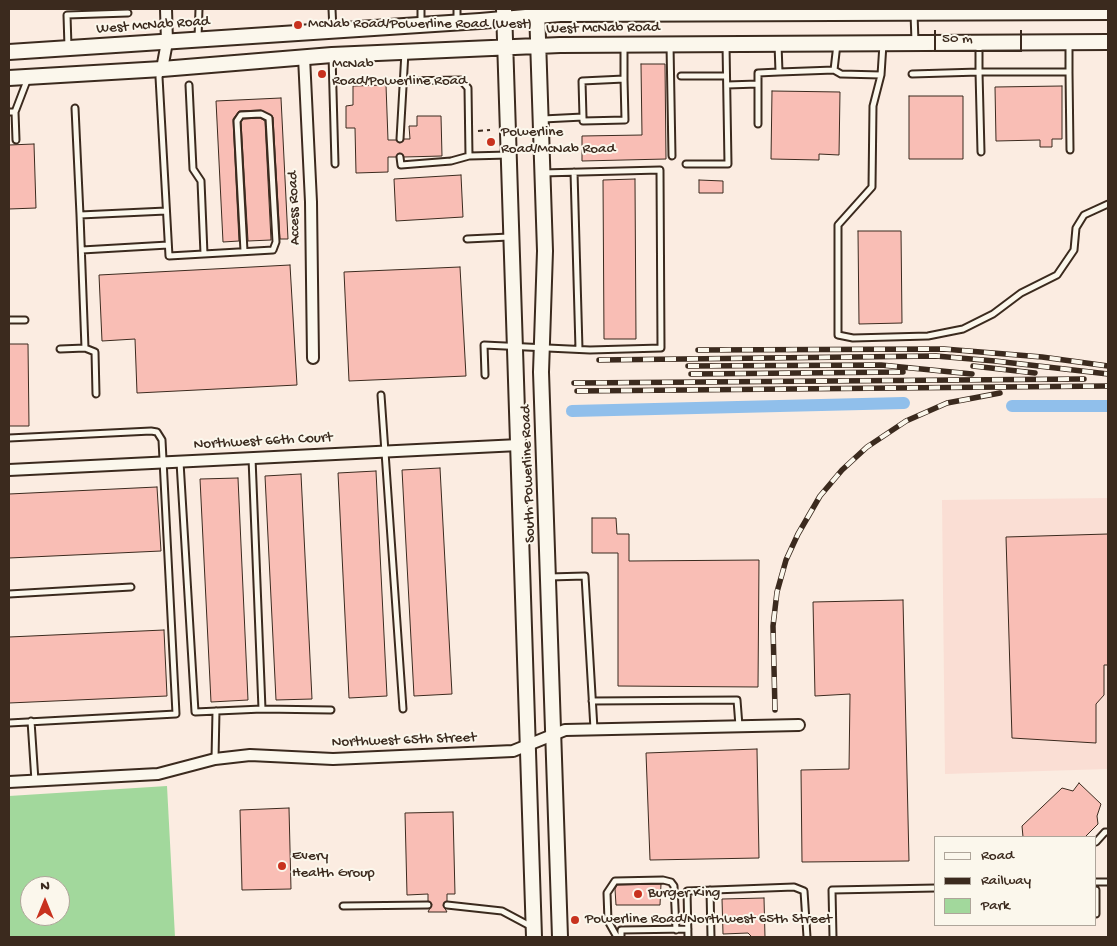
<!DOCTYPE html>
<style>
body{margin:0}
#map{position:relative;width:1117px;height:946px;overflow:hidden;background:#fbece1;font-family:"Gochi Hand",sans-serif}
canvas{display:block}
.frame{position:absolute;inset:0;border:10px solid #3b2a1e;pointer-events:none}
.legend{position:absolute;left:934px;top:836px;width:162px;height:90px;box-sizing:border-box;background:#fbf7ec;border:1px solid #aea59a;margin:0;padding:6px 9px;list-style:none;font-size:15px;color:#3b2a1e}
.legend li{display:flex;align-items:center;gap:10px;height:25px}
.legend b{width:25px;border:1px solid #aea59a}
.north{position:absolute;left:20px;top:876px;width:50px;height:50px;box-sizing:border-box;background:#fbf7ec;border:1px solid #aea59a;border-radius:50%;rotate:0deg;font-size:14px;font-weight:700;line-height:20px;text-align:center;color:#3b2a1e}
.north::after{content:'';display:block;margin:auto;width:18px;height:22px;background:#c8321e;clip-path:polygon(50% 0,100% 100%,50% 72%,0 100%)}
.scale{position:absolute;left:934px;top:30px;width:88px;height:22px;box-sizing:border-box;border:2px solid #3b2a1e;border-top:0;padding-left:6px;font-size:15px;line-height:18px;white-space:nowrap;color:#3b2a1e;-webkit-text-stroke:4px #fbf7ec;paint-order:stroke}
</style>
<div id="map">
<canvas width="1117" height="946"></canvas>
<div class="frame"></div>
<ul class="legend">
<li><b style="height:6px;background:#fbf7ec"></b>Road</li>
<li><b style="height:6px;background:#3b2a1e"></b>Railway</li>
<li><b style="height:14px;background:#a2d89c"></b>Park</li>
</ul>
<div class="north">N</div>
<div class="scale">50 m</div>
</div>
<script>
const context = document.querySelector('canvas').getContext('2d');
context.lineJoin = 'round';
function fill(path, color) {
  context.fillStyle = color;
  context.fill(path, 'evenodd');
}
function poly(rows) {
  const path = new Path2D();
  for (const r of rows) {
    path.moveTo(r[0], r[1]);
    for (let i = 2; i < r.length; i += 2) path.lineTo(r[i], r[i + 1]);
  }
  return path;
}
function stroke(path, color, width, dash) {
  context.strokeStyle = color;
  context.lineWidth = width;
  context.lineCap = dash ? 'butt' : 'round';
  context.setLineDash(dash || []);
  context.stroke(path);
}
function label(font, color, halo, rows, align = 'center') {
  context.font = font + ' "Gochi Hand",sans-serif';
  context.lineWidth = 4;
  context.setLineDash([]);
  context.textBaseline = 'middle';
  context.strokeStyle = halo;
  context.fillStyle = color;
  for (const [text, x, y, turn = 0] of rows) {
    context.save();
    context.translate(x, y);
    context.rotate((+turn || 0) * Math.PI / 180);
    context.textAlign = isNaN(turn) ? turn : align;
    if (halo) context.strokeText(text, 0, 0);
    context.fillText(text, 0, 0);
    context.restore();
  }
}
const built = poly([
 [1108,498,1108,769,945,774,942,500]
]);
const green = poly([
 [167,786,175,937,9,937,9,796],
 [30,886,60,886,60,916,30,916]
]);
const canal = poly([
 [1012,406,1108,406],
 [572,411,904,403]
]);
const building = poly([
 [641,64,665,64,666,159,582,161,582,136,642,135,641,64],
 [386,85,388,140,396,140,400,143,404,139,410,139,409,126,417,126,417,116,441,116,442,156,404,157,399,153,396,157,388,157,388,172,356,173,355,128,346,128,346,106,353,105,353,86,386,85],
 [1062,86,1062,139,1052,139,1052,147,1040,147,1040,140,996,141,995,87,1062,86],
 [772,91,840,92,839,155,819,154,819,160,771,159,772,91],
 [909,96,963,96,963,159,909,159,909,96],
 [281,98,288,239,280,239,273,117,261,110,239,111,233,119,239,241,223,242,216,101,281,98],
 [260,118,265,121,271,240,248,241,241,122,243,119,260,118],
 [34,144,36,208,9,209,9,145,34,144],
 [461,175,463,217,396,221,394,179,461,175],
 [635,179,636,339,604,339,603,180,635,179],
 [699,180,723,181,723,193,699,193,699,180],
 [858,231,901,231,902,323,859,324,858,231],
 [290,265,297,385,137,393,135,339,102,341,99,275,290,265],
 [460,267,466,376,349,381,344,272,460,267],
 [9,344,28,344,29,426,9,426,9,344],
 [440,468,452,694,414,696,402,470,440,468],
 [376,471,387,696,349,698,338,473,376,471],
 [301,474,312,699,276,700,265,476,301,474],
 [238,478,248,700,211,702,200,479,238,478],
 [157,487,161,551,9,558,9,494,157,487],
 [592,518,616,518,617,534,629,534,629,561,759,560,758,687,618,686,618,553,592,553,592,518],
 [1108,534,1108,665,1104,665,1104,695,1096,704,1096,743,1012,738,1006,537,1108,534],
 [903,600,909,861,802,862,801,770,849,769,850,694,815,696,813,602,903,600],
 [164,630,167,696,9,703,9,637,164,630],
 [757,749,759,858,650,860,646,753,757,749],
 [1079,783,1101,804,1097,816,1098,824,1085,837,1023,837,1022,826,1062,788,1073,791,1079,783],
 [289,808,291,889,242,890,240,810,289,808],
 [453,812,455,894,447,894,447,901,443,905,447,912,428,912,432,904,428,901,428,894,407,895,405,813,453,812],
 [661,884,660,905,616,905,615,889,617,885,661,884],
 [764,898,765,937,752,937,748,933,723,934,722,899,764,898]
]);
const path = poly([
 [478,131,490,130]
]);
const lane = poly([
 [332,9,333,30],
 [421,9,421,23],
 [457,9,457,21],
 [914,14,915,41],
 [198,38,199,9],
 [883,44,881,75,873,106,872,187,838,225,838,335,853,338,928,336,963,329,993,314,1021,293,1057,275,1074,250,1076,228,1084,215,1108,204],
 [670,45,672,156],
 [68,47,67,15,128,13],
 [332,55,335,164],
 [834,70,841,74,881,75],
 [161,71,159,77,169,256,273,250,276,242,269,118,261,114,241,115,237,121,244,251],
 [779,72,834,70,837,44],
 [1069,72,1070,150],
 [912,74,979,72,979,45],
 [681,76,726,76],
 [403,81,461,80,468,88,469,156],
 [189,85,193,169,201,181,204,254],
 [727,85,758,84],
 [75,108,80,215],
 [9,112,15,112,28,78],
 [15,112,16,140],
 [583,117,583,121,625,120,624,79],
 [543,119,583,117,582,81,624,79,624,46],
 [758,124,758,73,779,72,778,44],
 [400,139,405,52],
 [981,152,979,72,1069,72,1069,44],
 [400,157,401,165,451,161,469,156,509,155],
 [686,164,728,164,726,45],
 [574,172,579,349],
 [467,239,509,237],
 [82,250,168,245],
 [9,320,25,320],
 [60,349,85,348],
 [485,375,484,345,590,350,661,348,660,170,542,173],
 [96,394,95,352,85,348,80,215,166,211],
 [381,395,403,709],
 [9,438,151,431,157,432,162,440,176,714,9,723],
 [180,462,195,712,262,709,252,458],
 [549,577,585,576,594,729],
 [9,594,131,587],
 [592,701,737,700,739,726],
 [262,709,331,710],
 [31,721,35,781],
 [215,759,216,711],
 [1096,842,1105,832,1108,832],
 [1096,882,1108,882],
 [710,890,711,937],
 [1096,890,1096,914],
 [447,905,502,911,532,927],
 [343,906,428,905],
 [617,937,608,921,607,893,615,881,663,880,671,882,674,886,676,930],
 [621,937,621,930,688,929],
 [688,937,687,891,794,887,804,891,807,937],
 [833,937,832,890,936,888]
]);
const street = poly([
 [304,57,311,202,313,358],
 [162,69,167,42,166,9],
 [9,470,519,445],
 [9,782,158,774,215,759,250,755,333,759,513,751,565,730,799,725]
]);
const secondary = poly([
 [504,9,534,937],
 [537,9,545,251,541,372,560,937],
 [9,52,480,21,560,14,1108,12],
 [9,78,162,69,332,55,560,45,1108,42]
]);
const rail = poly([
 [698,350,944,349,1042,357,1108,366],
 [599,360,936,356,995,361,1108,374],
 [688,366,881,365,972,374],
 [973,366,1035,373],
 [691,374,903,372],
 [574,383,1084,379],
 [577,391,1108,386],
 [775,710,773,626,777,592,786,560,798,534,820,496,842,470,867,447,906,421,947,403,1000,393]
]);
const markers = [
 [298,25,5,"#c8321e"],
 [322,74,5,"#c8321e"],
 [491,142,5,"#c8321e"],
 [282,866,5,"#c8321e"],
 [638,894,5,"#c8321e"],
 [575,920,5,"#c8321e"]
];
const poiNames = [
 ["McNab Road/Powerline Road (West)",308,25],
 ["McNab",332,65],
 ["Road/Powerline Road",332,82],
 ["Powerline",501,133],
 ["Road/McNab Road",501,150],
 ["Every",292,857],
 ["Health Group",292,874],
 ["Burger King",648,894],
 ["Powerline Road/Northwest 65th Street",585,920]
];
const streetNames = [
 ["West McNab Road",153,26,-4],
 ["West McNab Road",603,29,-1],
 ["Access Road",295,208,-92],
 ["Northwest 66th Court",263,442,-3],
 ["South Powerline Road",529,474,-92],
 ["Northwest 65th Street",404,741,-2]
];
fill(built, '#faded4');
fill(green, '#a2d89c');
stroke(canal, '#90bfeb', 12);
fill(building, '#f9beb5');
stroke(building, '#3b2a1e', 1);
stroke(lane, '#3b2a1e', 9);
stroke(street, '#3b2a1e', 14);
stroke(secondary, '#3b2a1e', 18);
stroke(path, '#3b2a1e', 2, [5, 4]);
stroke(lane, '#fbf7ec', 5);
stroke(street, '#fbf7ec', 10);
stroke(secondary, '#fbf7ec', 14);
stroke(rail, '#3b2a1e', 5.5);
stroke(rail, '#fbf7ec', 4, [11]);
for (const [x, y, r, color] of markers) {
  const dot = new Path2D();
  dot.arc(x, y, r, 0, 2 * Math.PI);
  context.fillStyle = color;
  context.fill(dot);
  stroke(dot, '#fbf7ec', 2);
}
label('15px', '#3b2a1e', '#fbf7ec', poiNames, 'left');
label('15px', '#3b2a1e', '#fbf7ec', streetNames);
</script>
